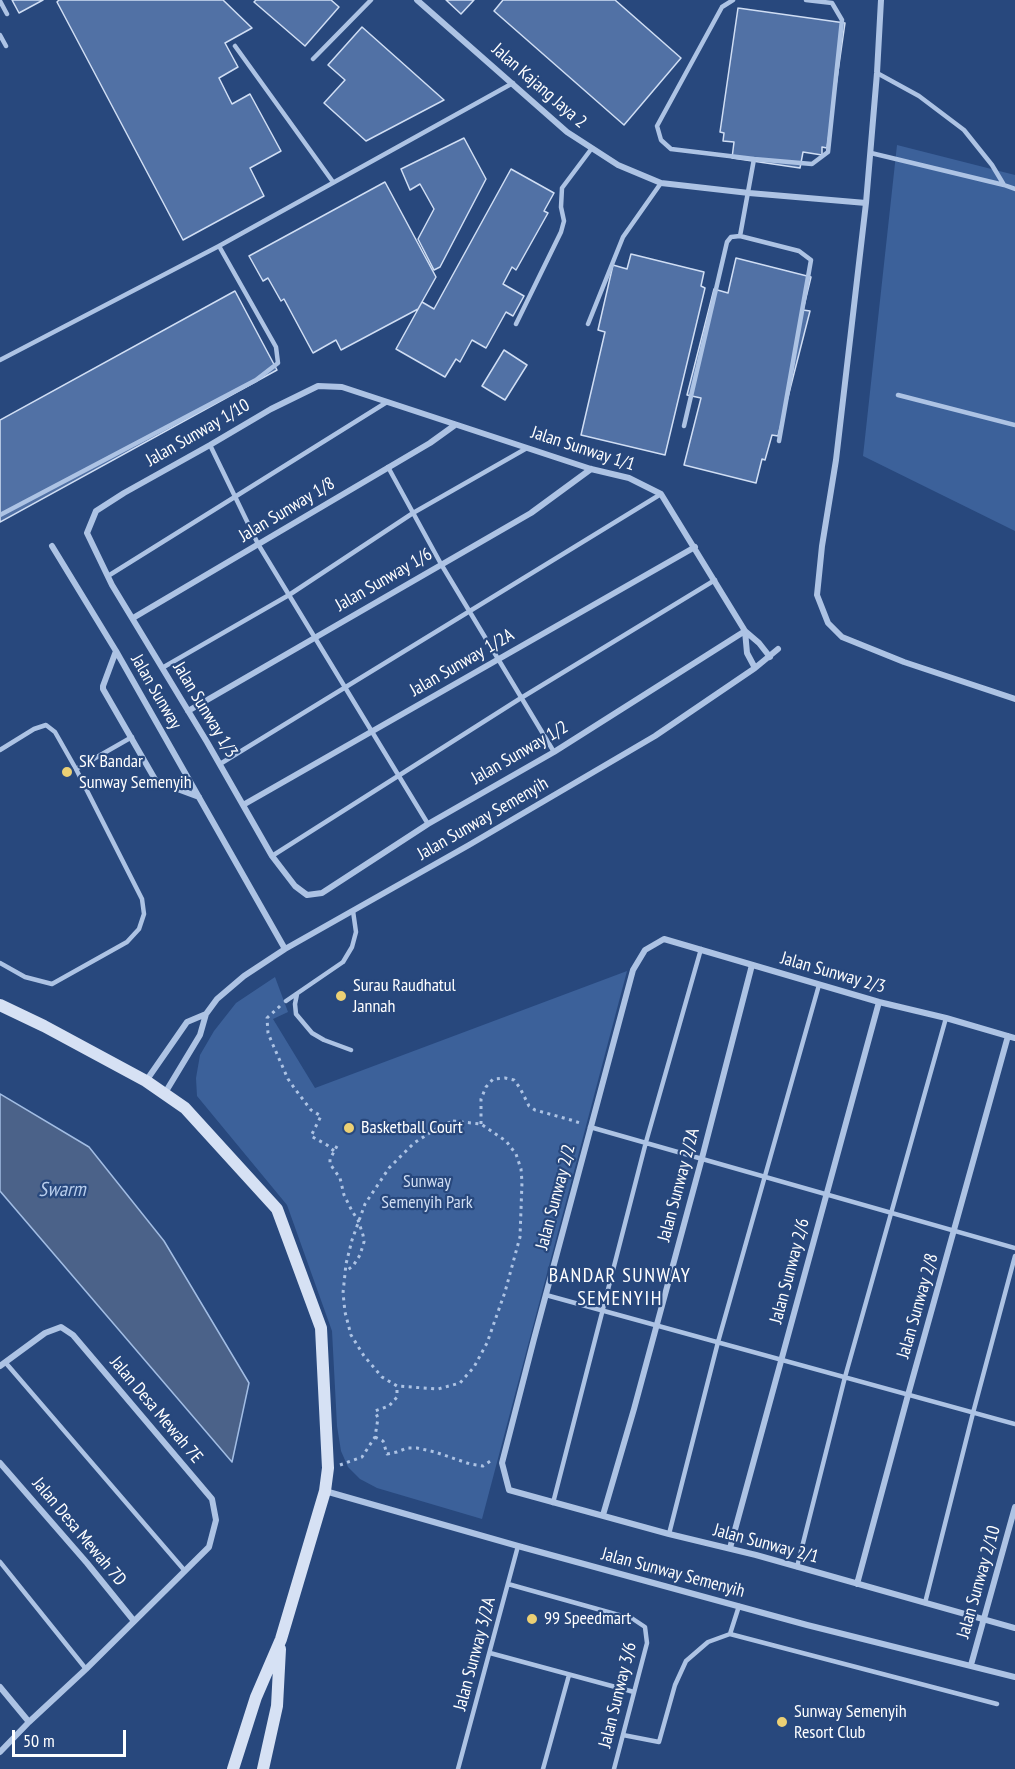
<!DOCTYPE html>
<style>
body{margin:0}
#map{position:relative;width:1015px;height:1769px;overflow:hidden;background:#28487d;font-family:"PT Sans Narrow",sans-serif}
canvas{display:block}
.scale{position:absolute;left:12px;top:1730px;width:114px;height:27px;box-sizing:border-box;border:3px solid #fff;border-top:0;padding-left:8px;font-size:18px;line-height:21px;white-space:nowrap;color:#fff;-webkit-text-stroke:4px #28487d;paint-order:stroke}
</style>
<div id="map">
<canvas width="1015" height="1769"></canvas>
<div class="scale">50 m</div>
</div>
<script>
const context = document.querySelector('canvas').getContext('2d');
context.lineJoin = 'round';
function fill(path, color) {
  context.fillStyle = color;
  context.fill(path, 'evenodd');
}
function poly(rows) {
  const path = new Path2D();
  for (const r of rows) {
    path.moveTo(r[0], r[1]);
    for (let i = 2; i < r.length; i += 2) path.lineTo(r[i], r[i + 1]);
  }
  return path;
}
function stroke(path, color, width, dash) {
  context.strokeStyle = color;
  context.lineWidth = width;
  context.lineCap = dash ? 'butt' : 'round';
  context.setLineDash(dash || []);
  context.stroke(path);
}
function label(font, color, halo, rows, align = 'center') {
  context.font = font + ' "PT Sans Narrow",sans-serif';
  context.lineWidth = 4.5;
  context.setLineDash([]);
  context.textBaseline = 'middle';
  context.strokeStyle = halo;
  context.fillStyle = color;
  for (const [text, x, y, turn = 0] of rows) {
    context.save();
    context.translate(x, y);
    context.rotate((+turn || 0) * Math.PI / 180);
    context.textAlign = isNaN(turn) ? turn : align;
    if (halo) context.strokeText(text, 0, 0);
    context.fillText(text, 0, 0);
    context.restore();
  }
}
const green = poly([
 [897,145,1015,175,1015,531,863,456],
 [627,971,482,1519,377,1488,360,1479,348,1467,341,1451,337,1426,332,1331,287,1205,197,1096,196,1078,200,1055,214,1031,236,1003,275,977,288,1012,273,1019,315,1088]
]);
const water = poly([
 [0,1094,89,1147,164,1241,249,1383,232,1462,0,1191,0,1094]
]);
const building = poly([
 [12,0,43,0,19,13,12,0],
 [59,0,223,0,252,28,225,43,238,67,219,78,232,104,250,94,281,151,250,168,264,196,183,240,57,2,59,0],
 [256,0,331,0,339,7,305,46,254,2,256,0],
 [446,0,474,0,461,14,446,0],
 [503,0,615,0,681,58,624,125,494,11,503,0],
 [738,8,845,23,827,148,822,147,822,155,803,152,800,168,732,158,734,142,723,141,724,133,720,132,738,8],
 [362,27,444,100,366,141,324,103,345,80,328,65,362,27],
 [464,138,486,179,440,267,434,270,418,239,434,209,420,184,410,190,401,169,464,138],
 [511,169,554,193,544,211,548,213,516,270,512,267,503,284,524,296,513,316,506,312,486,348,472,340,460,362,456,359,445,377,396,349,422,302,434,309,511,169],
 [385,182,436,277,418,309,341,350,336,340,313,353,284,299,281,301,268,278,263,281,249,256,385,182],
 [631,254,704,272,701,286,705,288,665,455,581,435,605,332,598,330,613,265,627,269,631,254],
 [736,258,811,277,803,310,810,311,778,436,772,435,765,460,762,459,756,483,684,465,701,398,687,395,714,289,728,293,736,258],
 [235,291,277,370,0,522,0,420,235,291],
 [504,350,527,365,505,400,482,386,504,350]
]);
const path = poly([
 [280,1006,267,1018,268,1033,273,1045,288,1079,295,1089,311,1110,321,1116,311,1136,327,1145,334,1151],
 [453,1121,481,1124,506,1141,516,1154,521,1169,522,1182,520,1237,505,1292,487,1343,474,1367,460,1383,438,1389,397,1386,382,1377,364,1356,351,1335,345,1312,343,1293,346,1264,352,1240,365,1204,389,1168,414,1143,439,1127,453,1121],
 [481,1124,481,1099,486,1087,493,1079,505,1078,514,1080,520,1088,529,1106,535,1110,571,1120,580,1123,580,1126],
 [337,1146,330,1159,330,1164,340,1178,344,1195,352,1211,358,1220,363,1235,364,1242,360,1255,353,1266,346,1271],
 [375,1437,383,1441,387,1454,397,1452,407,1448,417,1448,435,1452,470,1464,483,1466,492,1460],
 [340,1465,362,1457,375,1437,378,1418,375,1411,389,1406,397,1397,397,1386]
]);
const lane = poly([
 [733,0,722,7,657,126,661,140,671,149,754,159,740,236,799,251,811,260,779,441],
 [0,1,7,14],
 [0,35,6,46],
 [235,46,333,182],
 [313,59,371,0],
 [877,73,919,96,964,130,992,165,1004,185,1015,189],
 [871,153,1004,185],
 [754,159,812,164,828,152,842,20,832,3,806,0],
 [516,324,561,232,564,221,561,207,562,188,592,148],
 [588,324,623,237,661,183],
 [0,360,219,246,513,83],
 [898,395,1015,425],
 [684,426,727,242,731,237,740,236],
 [210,445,258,544,428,824],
 [388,467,441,564,554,752],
 [0,515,256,380,278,363,276,347,219,246],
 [108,576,387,402],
 [162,668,289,595,413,513,527,448],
 [0,750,34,729,46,725,55,732,76,769,142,899,144,914,139,929,127,942,52,984,25,977,0,963],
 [220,764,661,494],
 [76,769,132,737],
 [272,856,521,698,715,580],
 [297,994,295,1004,296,1014,312,1033,324,1040,351,1050],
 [286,1001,343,962,352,947,356,932,353,911],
 [590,1127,1015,1248],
 [546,1295,1015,1424],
 [5,1362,185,1571],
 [553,1503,646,1142,701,949],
 [669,1534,718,1342,819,985],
 [0,1562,86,1669],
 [797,1567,845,1377,946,1018],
 [508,1584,633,1619,645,1627,647,1643,614,1769],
 [925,1603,973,1413,1015,1256],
 [730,1634,739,1606],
 [490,1653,634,1692],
 [623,1735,659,1742,675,1685,686,1661,708,1642,730,1634,997,1704],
 [458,1769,518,1546],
 [543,1769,569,1675]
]);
const street = poly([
 [417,0,567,132,618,165,661,183,749,193,866,203],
 [881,0,877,73,866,203,836,460,822,546,817,595,828,623,842,637,904,662,1015,699],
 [52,546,116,651,285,949],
 [133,618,430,443,455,425],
 [745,631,554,752,428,824,322,893,307,895,295,886,272,856,207,742,112,585,87,533,96,511,124,493,210,445,271,409,318,386,342,387,591,469,629,478,661,494,745,631,759,643,770,657],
 [745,631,747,653,755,668],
 [116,651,103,686,103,689,156,781,199,797],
 [188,711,531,513,591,469],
 [243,805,695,547],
 [1015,1038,946,1018,879,1002,664,939,645,950,633,970,534,1339,502,1463,509,1490,669,1534,756,1555,1015,1628],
 [146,1081,187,1022,206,1014],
 [165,1093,200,1035,206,1014,217,999,244,976,285,949,469,845,655,736,755,668,778,649],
 [0,1366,45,1333,61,1327,73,1335,212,1499,216,1520,209,1547,86,1669,29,1722,0,1752],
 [0,1463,87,1563,134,1621],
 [325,1491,518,1546,807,1625,1015,1677],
 [603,1515,634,1409,702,1158,752,965],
 [730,1548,879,1002],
 [857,1584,908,1395,1008,1036],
 [971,1665,1015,1507],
 [0,1687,29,1722]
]);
const secondary = poly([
 [0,1005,44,1026,146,1081,185,1108,277,1209,321,1328,328,1468,325,1491,281,1639,256,1697,233,1769],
 [263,1769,277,1706,280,1649]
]);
const markers = [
 [67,772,6,"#ecd074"],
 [341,996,6,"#ecd074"],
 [349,1128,6,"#ecd074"],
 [532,1619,6,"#ecd074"],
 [782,1722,6,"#ecd074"]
];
const streetNames = [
 ["Jalan Kajang Jaya 2",539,86,41],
 ["Jalan Sunway 1/10",198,433,-30],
 ["Jalan Sunway 1/1",583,449,18],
 ["Jalan Sunway 1/8",287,510,-31],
 ["Jalan Sunway 1/6",384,580,-30],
 ["Jalan Sunway 1/2A",462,663,-30],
 ["Jalan Sunway",156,692,60],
 ["Jalan Sunway 1/3",205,710,59],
 ["Jalan Sunway 1/2",520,753,-30],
 ["Jalan Sunway Semenyih",483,819,-30],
 ["Jalan Sunway 2/3",833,973,16],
 ["Jalan Sunway 2/2A",679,1185,-75],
 ["Jalan Sunway 2/2",556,1197,-75],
 ["Jalan Sunway 2/6",790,1271,-75],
 ["Jalan Sunway 2/8",918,1306,-74],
 ["Jalan Desa Mewah 7E",156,1410,50],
 ["Jalan Desa Mewah 7D",79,1532,50],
 ["Jalan Sunway 2/1",766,1544,15],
 ["Jalan Sunway Semenyih",673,1573,15],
 ["Jalan Sunway 2/10",979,1582,-74],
 ["Jalan Sunway 3/2A",475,1654,-75],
 ["Jalan Sunway 3/6",618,1695,-76]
];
const poiNames = [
 ["SK Bandar",79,762],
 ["Sunway Semenyih",79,783],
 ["Surau Raudhatul",353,986],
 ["Jannah",353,1007],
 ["Basketball Court",361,1128],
 ["99 Speedmart",544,1619],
 ["Sunway Semenyih",794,1712],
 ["Resort Club",794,1733]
];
const parkNames = [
 ["Sunway",427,1182],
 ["Semenyih Park",427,1203]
];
const waterNames = [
 ["Swarm",62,1190]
];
const neighbourhoodNames = [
 ["BANDAR SUNWAY",620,1276],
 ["SEMENYIH",620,1299]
];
fill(green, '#3c619a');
fill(water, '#4b6289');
stroke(water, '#a2bde4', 1.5);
fill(building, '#5171a5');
stroke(building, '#d0def4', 1.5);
stroke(path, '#adc3e4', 3, [3, 4.5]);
stroke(lane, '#adc3e4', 4.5);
stroke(street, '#adc3e4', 6);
stroke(secondary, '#d6e1f4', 12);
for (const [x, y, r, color] of markers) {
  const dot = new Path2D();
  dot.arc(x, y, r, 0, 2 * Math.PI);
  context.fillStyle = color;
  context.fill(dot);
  stroke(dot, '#28487d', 2);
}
label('18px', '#fff', '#28487d', streetNames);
label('18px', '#fff', '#28487d', poiNames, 'left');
label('18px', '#d0def4', '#28487d', parkNames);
label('italic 20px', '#b8cdec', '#28487d', waterNames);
context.letterSpacing = '1.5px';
label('20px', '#fff', '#28487d', neighbourhoodNames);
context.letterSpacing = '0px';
</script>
